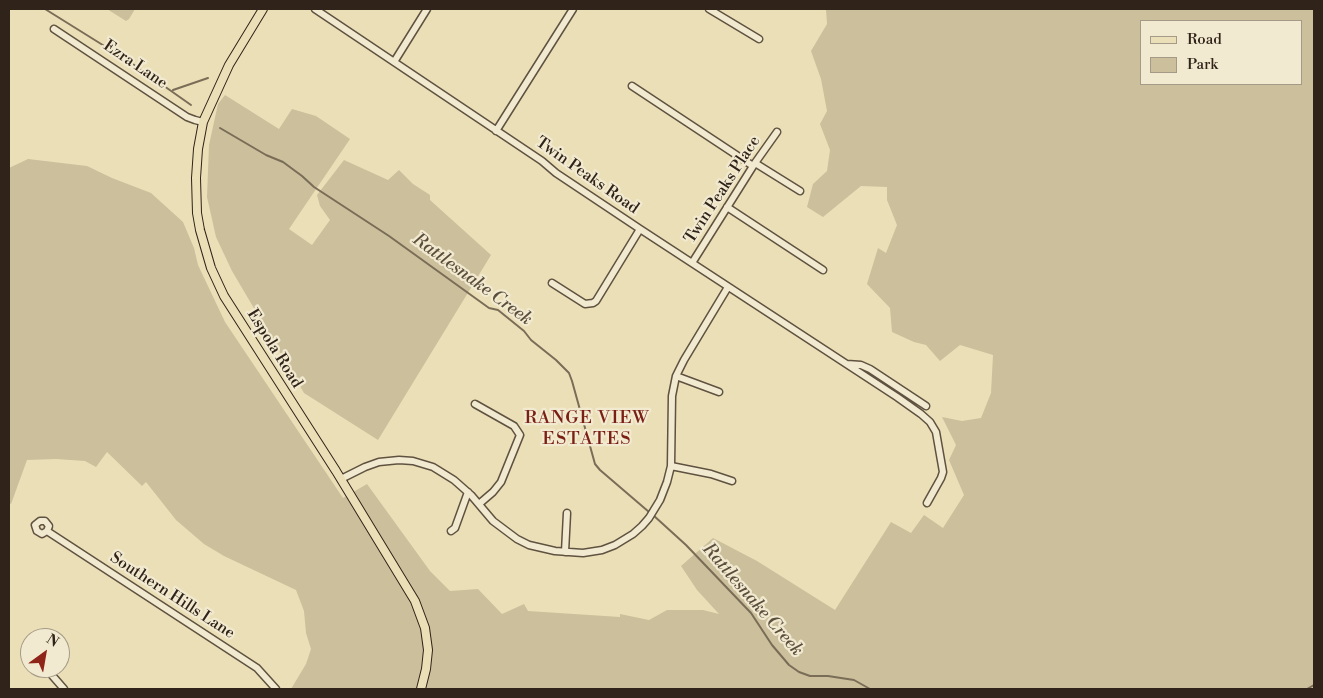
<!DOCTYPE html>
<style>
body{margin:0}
#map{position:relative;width:1323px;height:698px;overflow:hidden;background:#ebdfb7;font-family:"Libre Bodoni",serif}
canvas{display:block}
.frame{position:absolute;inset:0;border:10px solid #302319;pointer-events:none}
.legend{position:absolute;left:1140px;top:20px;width:162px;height:65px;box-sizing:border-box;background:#f2ead0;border:1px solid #a49a87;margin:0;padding:6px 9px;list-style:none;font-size:15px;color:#302319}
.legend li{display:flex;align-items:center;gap:10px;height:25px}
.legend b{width:25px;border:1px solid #a49a87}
.north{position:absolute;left:20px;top:628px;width:50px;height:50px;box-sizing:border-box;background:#f2ead0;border:1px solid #a49a87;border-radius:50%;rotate:32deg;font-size:14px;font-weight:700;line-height:20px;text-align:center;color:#302319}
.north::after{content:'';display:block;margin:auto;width:18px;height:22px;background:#8f2418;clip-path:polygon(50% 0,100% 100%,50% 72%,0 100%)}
</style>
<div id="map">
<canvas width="1323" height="698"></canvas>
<div class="frame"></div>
<ul class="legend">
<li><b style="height:6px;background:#ebdfb7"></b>Road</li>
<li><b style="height:14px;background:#cbbf9c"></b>Park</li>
</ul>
<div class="north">N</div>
</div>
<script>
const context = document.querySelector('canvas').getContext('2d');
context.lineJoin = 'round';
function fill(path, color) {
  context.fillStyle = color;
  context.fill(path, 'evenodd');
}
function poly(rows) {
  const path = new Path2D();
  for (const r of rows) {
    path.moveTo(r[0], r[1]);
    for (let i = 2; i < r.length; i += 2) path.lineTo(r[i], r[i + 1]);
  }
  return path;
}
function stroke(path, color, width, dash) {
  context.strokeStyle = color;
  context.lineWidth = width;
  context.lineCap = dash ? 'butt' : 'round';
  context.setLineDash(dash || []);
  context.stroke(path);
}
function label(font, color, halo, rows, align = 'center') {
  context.font = font + ' "Libre Bodoni",serif';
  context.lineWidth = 4.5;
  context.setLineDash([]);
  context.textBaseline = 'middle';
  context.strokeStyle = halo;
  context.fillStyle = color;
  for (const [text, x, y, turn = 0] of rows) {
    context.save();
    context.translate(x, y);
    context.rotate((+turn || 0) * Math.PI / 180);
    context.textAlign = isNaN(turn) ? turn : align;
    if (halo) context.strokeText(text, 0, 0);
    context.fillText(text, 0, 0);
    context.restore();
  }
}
const green = poly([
 [107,9,135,9,129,19,126,21],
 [826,9,1314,9,1314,689,291,689,306,664,311,649,306,633,304,611,296,590,224,556,204,544,176,520,146,482,142,486,107,452,96,467,85,461,56,459,27,460,11,504,9,503,9,168,28,159,87,166,112,178,151,193,183,222,194,248,198,265,225,322,343,498,367,484,430,571,450,591,478,589,502,614,524,604,528,611,620,617,620,614,649,620,667,610,703,610,719,614,697,590,681,566,713,538,757,561,835,610,891,522,911,533,924,515,943,528,964,495,949,460,956,445,942,417,962,421,981,418,991,393,993,355,960,345,940,361,926,345,914,342,892,332,890,308,867,284,878,248,886,253,897,225,887,200,887,187,861,186,823,217,807,207,813,184,827,171,830,150,820,124,827,111,821,79,811,51,827,24],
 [1142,21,1302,21,1302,84,1142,84],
 [225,95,279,129,292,109,316,116,350,139,289,229,312,245,330,220,320,206,317,195,344,160,388,180,399,170,413,184,430,195,430,200,491,255,378,440,304,393,232,271,216,237,207,197,209,145,218,104]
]);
const stream = poly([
 [45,9,130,62,191,105],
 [173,90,208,78],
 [220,128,266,155,283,162,302,176,314,187,389,236,489,308,498,310,524,331,531,340,556,360,569,373,572,381,595,464,600,470,649,512],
 [653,515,686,545,751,613,772,645,789,665,799,672,810,676,828,676,854,680,870,689],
 [1307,689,1314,685]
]);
const minor = poly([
 [315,9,542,161,556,173,640,229,897,397,921,414,930,422,936,432,943,472,941,478,927,503],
 [709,9,759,39],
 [54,29,187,117,195,120,203,122],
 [394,62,427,9],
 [632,86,753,166],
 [496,131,573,9],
 [755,163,800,191],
 [727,207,823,270],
 [692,263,755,163,777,132],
 [552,283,585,304,593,303,596,301,640,229],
 [847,364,861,365,870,369,926,406],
 [676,376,719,392],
 [475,404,514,426,520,435,501,482,493,492,479,504],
 [671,466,711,474,732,481],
 [341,479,365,467,379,462,399,460,413,461,433,467,454,480,471,495,493,521,517,539,529,545,555,551,583,553,602,550,615,545,633,534,642,526,649,518,660,500,667,482,671,466,672,396,676,376,684,360,728,287],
 [47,531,49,526,45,521,40,521,35,525,37,531,42,534,47,531,257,668,276,689],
 [451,531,455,528,468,492],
 [565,552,567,513],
 [50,673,64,689]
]);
const major = poly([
 [263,9,229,65,203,122,198,149,196,178,197,213,200,230,211,268,224,296,336,471,415,601,425,628,428,650,426,669,421,689]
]);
const streetNames = [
 ["Ezra Lane",135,65,34],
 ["Twin Peaks Road",587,176,35],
 ["Twin Peaks Place",723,190,-57],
 ["Espola Road",274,349,58],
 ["Southern Hills Lane",172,596,33]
];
const waterNames = [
 ["Rattlesnake Creek",472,280,36],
 ["Rattlesnake Creek",752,600,49]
];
const neighbourhoodNames = [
 ["RANGE VIEW",587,419],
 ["ESTATES",587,440]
];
fill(green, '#cbbf9c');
stroke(stream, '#7a6d57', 2);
stroke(minor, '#5f5240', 9);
stroke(major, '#302319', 10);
stroke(minor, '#f2ead0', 6);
stroke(major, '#ebdfb7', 8);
label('16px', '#302319', '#f2ead0', streetNames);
label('italic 18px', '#5b4e3d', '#f2ead0', waterNames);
context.letterSpacing = '1px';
label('18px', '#7a1f14', '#f2ead0', neighbourhoodNames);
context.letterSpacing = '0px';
</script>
